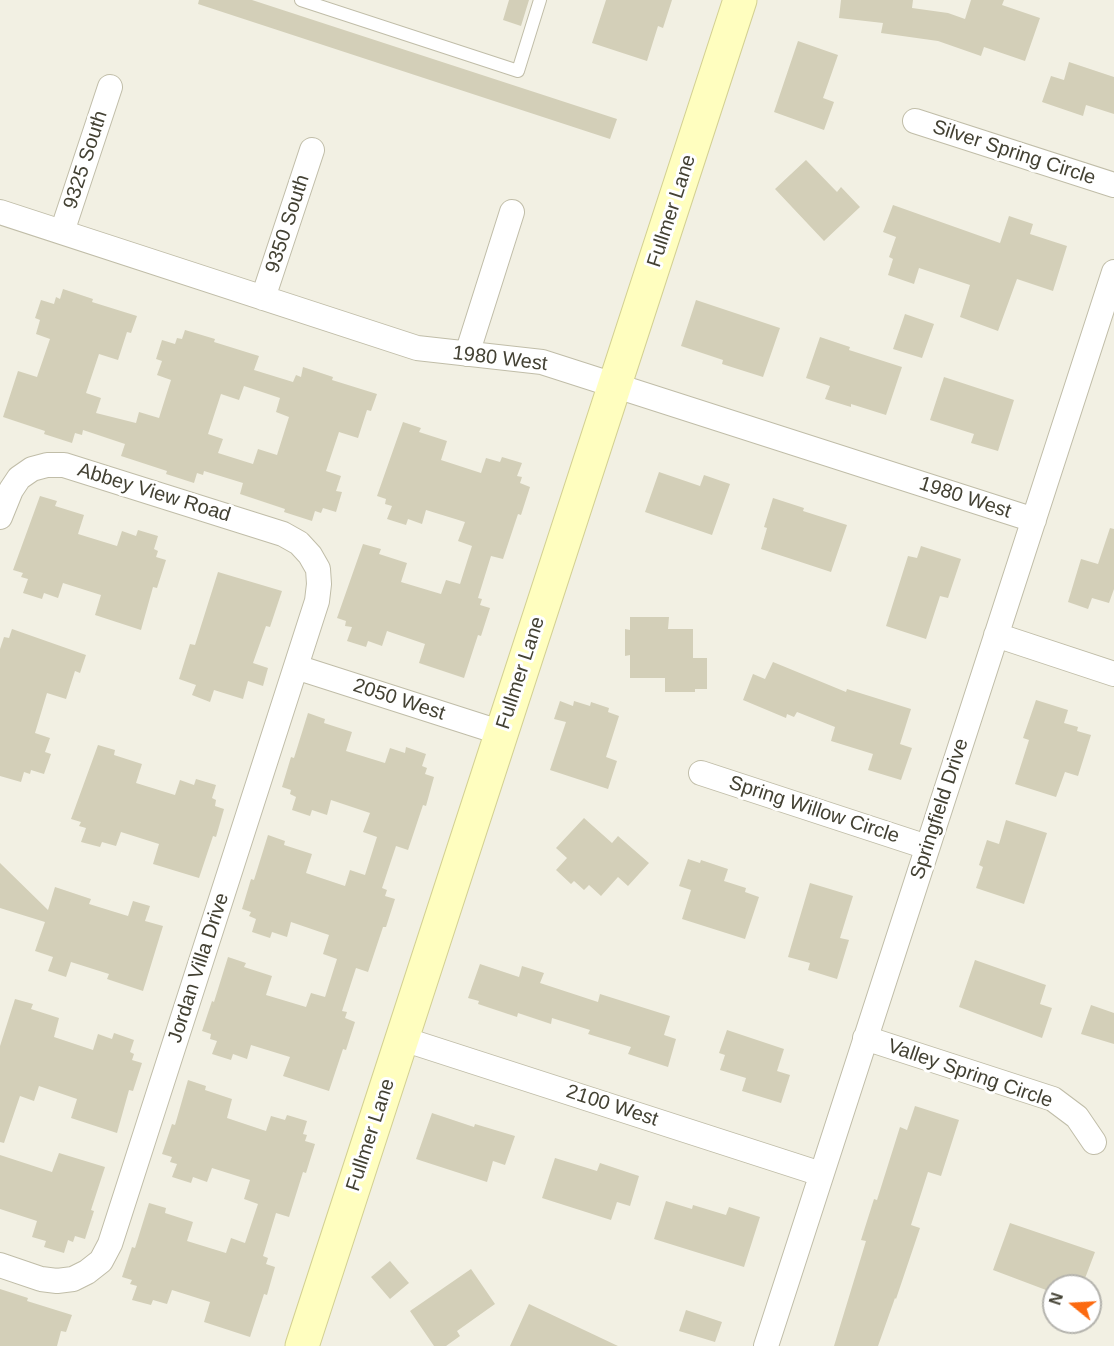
<!DOCTYPE html>
<style>
body{margin:0}
#map{position:relative;width:1114px;height:1346px;overflow:hidden;background:#f2f0e3;font-family:Helvetica,sans-serif}
canvas{display:block}
.north{position:absolute;left:1042px;top:1274px;width:60px;height:60px;box-sizing:border-box;background:#fff;border:2px solid #b4b3ad;border-radius:50%;rotate:288deg;font-size:16px;font-weight:700;line-height:24px;text-align:center;color:#434133}
.north::after{content:'';display:block;margin:auto;width:21px;height:27px;background:#fc690f;clip-path:polygon(50% 0,100% 100%,50% 72%,0 100%)}
</style>
<div id="map">
<canvas width="1114" height="1346"></canvas>
<div class="north">N</div>
</div>
<script>
const context = document.querySelector('canvas').getContext('2d');
context.lineJoin = 'round';
function fill(path, color) {
  context.fillStyle = color;
  context.fill(path, 'evenodd');
}
function poly(rows) {
  const path = new Path2D();
  for (const r of rows) {
    path.moveTo(r[0], r[1]);
    for (let i = 2; i < r.length; i += 2) path.lineTo(r[i], r[i + 1]);
  }
  return path;
}
function stroke(path, color, width, dash) {
  context.strokeStyle = color;
  context.lineWidth = width;
  context.lineCap = dash ? 'butt' : 'round';
  context.setLineDash(dash || []);
  context.stroke(path);
}
function label(font, color, halo, rows, align = 'center') {
  context.font = font + ' Helvetica,sans-serif';
  context.lineWidth = 6;
  context.setLineDash([]);
  context.textBaseline = 'middle';
  context.strokeStyle = halo;
  context.fillStyle = color;
  for (const [text, x, y, turn = 0] of rows) {
    context.save();
    context.translate(x, y);
    context.rotate((+turn || 0) * Math.PI / 180);
    context.textAlign = isNaN(turn) ? turn : align;
    if (halo) context.strokeText(text, 0, 0);
    context.fillText(text, 0, 0);
    context.restore();
  }
}
const building = poly([
 [199,0,252,0,617,119,610,139,198,4],
 [509,0,529,0,521,26,503,20],
 [606,0,672,0,663,28,658,26,647,61,592,43],
 [841,0,913,0,912,8,948,13,965,19,971,0,1004,0,1002,5,1040,18,1025,61,984,47,981,56,938,41,881,33,883,23,839,18],
 [798,41,838,55,823,98,834,102,824,130,774,112],
 [1069,62,1114,77,1114,114,1086,105,1083,116,1042,102,1051,76,1064,80],
 [806,160,837,192,841,187,860,207,824,241,775,189],
 [893,205,1000,243,1009,216,1033,224,1030,234,1067,246,1053,291,1017,279,998,331,960,317,970,285,919,268,914,284,888,275,893,259,889,257,896,237,883,232],
 [63,289,93,299,92,302,137,316,131,333,127,332,118,360,99,354,86,393,101,398,96,413,136,423,139,412,159,418,171,380,157,375,162,361,156,359,162,340,175,344,177,338,182,339,185,330,215,339,214,342,259,356,254,370,293,382,296,375,301,377,303,367,333,377,332,380,377,394,371,411,367,410,358,438,339,432,326,471,341,476,336,491,342,492,336,512,323,508,321,513,315,511,312,521,284,512,285,509,240,494,243,483,204,471,203,475,197,473,194,483,166,474,167,471,121,456,125,444,83,430,82,435,75,433,72,443,44,434,45,431,3,417,18,371,37,377,50,339,36,334,40,320,35,318,41,300,54,304,56,297,60,299],
 [244,386,280,398,276,412,289,417,277,455,258,449,253,464,218,453,223,439,208,434,221,394,239,400],
 [696,300,780,328,763,377,722,364,723,360,681,346],
 [905,314,934,324,922,358,893,349],
 [820,337,850,347,849,350,902,367,886,415,851,404,851,407,825,399,830,386,806,378],
 [944,377,1014,400,998,451,971,443,974,434,930,420],
 [403,422,421,428,419,432,447,441,441,460,481,473,486,458,500,462,502,457,522,463,517,476,522,477,520,483,530,487,521,515,518,514,503,559,491,556,478,598,482,599,480,605,490,608,481,636,478,635,464,678,419,663,425,644,387,631,382,646,368,641,366,647,347,641,352,627,345,626,346,621,337,618,363,544,381,549,379,554,407,563,401,582,441,594,446,580,460,584,472,546,458,541,465,522,426,510,422,524,408,519,406,525,387,519,392,506,385,504,386,499,377,496],
 [659,472,700,486,704,475,730,484,712,535,645,512],
 [40,496,57,501,55,506,84,515,78,534,117,546,122,531,136,536,138,530,158,536,154,549,158,551,156,557,166,560,157,588,153,587,141,630,95,615,101,595,63,583,58,598,44,593,42,599,23,593,28,579,21,577,23,573,13,570],
 [773,498,804,508,803,511,847,525,831,572,761,549,767,528,764,527],
 [1110,528,1114,529,1114,589,1109,603,1092,598,1088,609,1068,602,1081,559,1098,564],
 [921,546,961,559,948,598,940,596,926,639,886,626,908,556,917,558],
 [218,572,282,591,270,627,266,626,253,663,268,668,263,686,248,681,243,699,214,690,210,702,192,695,196,685,179,679,190,644,195,645],
 [630,617,669,617,668,629,693,629,693,658,707,658,707,689,695,689,695,692,665,692,665,678,630,678,630,655,625,656,625,629,630,630],
 [12,629,86,655,80,673,75,671,66,699,47,693,35,733,50,738,45,752,51,754,44,774,31,770,30,774,24,772,21,782,0,776,0,649,4,637,9,638],
 [773,662,846,692,847,689,911,709,900,744,912,748,901,780,868,770,873,754,831,741,835,727,797,712,794,717,787,714,786,718,743,700,753,674,765,679],
 [1036,700,1068,710,1064,723,1078,727,1077,731,1091,735,1078,776,1065,772,1056,797,1015,784,1029,740,1023,738],
 [560,701,573,706,574,701,590,706,591,702,609,708,608,712,619,716,606,757,617,761,608,789,550,770,566,722,554,719],
 [308,713,325,719,324,723,352,732,346,751,385,763,390,748,405,753,406,747,426,754,422,766,427,768,425,774,434,777,426,806,423,805,408,850,396,846,382,888,387,890,385,896,395,899,386,927,383,927,368,972,356,968,342,1011,347,1012,345,1018,355,1022,346,1050,343,1049,329,1091,283,1076,290,1057,251,1045,247,1059,233,1054,231,1060,212,1054,217,1041,210,1039,211,1034,202,1031,212,1001,214,1002,228,957,246,963,244,967,272,976,266,995,306,1007,311,993,325,997,337,959,323,954,329,935,291,922,287,937,272,932,270,938,252,932,256,919,249,916,251,912,242,909,251,879,254,880,268,835,285,841,284,845,312,854,306,873,345,886,350,870,365,875,377,837,363,832,370,813,331,800,327,815,312,810,310,816,292,810,296,797,290,794,291,790,282,787,291,757,294,758],
 [98,745,115,750,114,755,142,764,136,783,175,795,180,780,194,785,196,779,216,785,212,798,216,800,215,806,224,809,216,837,213,836,199,878,153,864,159,844,121,832,116,846,102,842,100,847,81,842,86,828,79,826,81,822,71,819],
 [584,818,612,843,618,836,649,863,628,886,618,877,601,896,589,885,584,890,574,881,571,884,556,870,567,858,556,848],
 [1006,820,1047,833,1024,904,976,888,983,867,979,865,987,840,999,844],
 [688,859,700,863,701,860,728,869,724,881,746,888,745,892,759,897,745,939,682,919,691,890,679,886],
 [0,863,48,910,55,887,91,899,89,904,128,916,133,901,150,906,145,921,163,926,143,991,107,979,109,974,71,962,66,977,48,971,53,957,35,951,45,922,0,908],
 [810,883,853,896,840,938,849,940,837,979,808,970,810,963,788,957],
 [975,960,1046,985,1040,1004,1052,1008,1042,1038,959,1007],
 [480,964,519,977,522,966,544,973,540,983,598,1002,600,994,670,1016,664,1035,676,1039,668,1067,628,1054,631,1047,588,1034,590,1030,552,1018,551,1024,518,1013,517,1017,478,1004,479,1001,468,998],
 [15,999,33,1004,31,1009,59,1018,54,1037,93,1050,98,1034,112,1039,114,1033,134,1040,130,1052,134,1054,132,1060,142,1063,133,1091,129,1090,117,1133,71,1118,77,1099,39,1086,34,1101,20,1096,4,1143,0,1142,0,1046],
 [1091,1005,1114,1013,1114,1044,1081,1034],
 [727,1030,784,1049,777,1071,790,1075,781,1103,742,1091,746,1078,720,1070,725,1055,719,1053],
 [188,1080,206,1086,205,1090,232,1099,227,1118,266,1131,271,1116,285,1120,287,1115,307,1121,303,1134,307,1135,305,1141,315,1144,306,1173,303,1172,289,1217,276,1213,263,1256,268,1258,266,1264,275,1267,267,1295,264,1294,250,1337,204,1322,210,1302,172,1290,167,1304,153,1300,151,1305,132,1300,137,1286,130,1284,132,1280,122,1277,132,1247,135,1248,149,1203,166,1208,165,1213,193,1222,187,1241,226,1253,231,1238,245,1243,258,1204,244,1199,250,1180,212,1168,207,1182,193,1177,191,1183,172,1177,177,1164,170,1162,172,1157,162,1154,172,1124,175,1125],
 [915,1106,959,1120,941,1176,928,1172,911,1225,920,1228,896,1299,895,1298,878,1346,834,1346,866,1241,861,1240,874,1199,877,1200,900,1127,907,1130],
 [432,1113,474,1127,475,1124,515,1136,505,1165,493,1161,487,1182,416,1159],
 [59,1153,105,1167,91,1210,94,1211,85,1239,75,1236,73,1242,68,1240,64,1253,44,1247,46,1241,32,1237,37,1221,0,1209,0,1155,52,1172],
 [555,1158,597,1171,600,1163,639,1176,630,1206,617,1202,611,1220,542,1198],
 [666,1201,692,1209,693,1205,726,1215,729,1207,760,1217,744,1267,654,1239],
 [1010,1223,1095,1252,1084,1281,1071,1276,1067,1286,1054,1286,1054,1293,993,1270],
 [390,1261,409,1283,390,1299,371,1277],
 [471,1269,495,1304,457,1331,460,1336,446,1346,434,1346,410,1311],
 [0,1289,28,1298,27,1301,72,1315,66,1332,61,1331,57,1346,0,1346],
 [529,1304,618,1346,510,1346],
 [686,1310,722,1322,715,1342,679,1331]
]);
const lane = poly([
 [301,0,518,71,540,0]
]);
const street = poly([
 [915,121,1114,185],
 [0,212,417,348,542,362,1034,520],
 [62,232,110,87],
 [263,298,312,150],
 [467,354,512,212],
 [0,517,11,490,19,478,32,469,47,465,64,465,283,534,299,543,310,555,318,569,319,584,317,601,110,1244,101,1261,87,1272,73,1279,57,1281,41,1279,0,1265],
 [996,635,1114,674],
 [296,667,502,733],
 [701,773,927,847],
 [865,1038,1053,1099,1077,1117,1094,1142],
 [403,1039,821,1174],
 [766,1346,1114,272]
]);
const secondary = poly([
 [302,1346,740,0]
]);
const streetNames = [
 ["Silver Spring Circle",1014,153,18],
 ["9325 South",86,160,-72],
 ["Fullmer Lane",672,211,-72],
 ["9350 South",288,224,-72],
 ["1980 West",500,359,7],
 ["Abbey View Road",154,493,17],
 ["1980 West",965,498,18],
 ["Fullmer Lane",521,673,-72],
 ["2050 West",399,700,18],
 ["Springfield Drive",940,809,-72],
 ["Spring Willow Circle",814,810,18],
 ["Jordan Villa Drive",199,968,-72],
 ["Valley Spring Circle",970,1074,19],
 ["2100 West",612,1106,18],
 ["Fullmer Lane",371,1135,-72]
];
fill(building, '#d3cfb8');
stroke(lane, '#c0bda8', 14);
stroke(street, '#c0bda8', 26);
stroke(secondary, '#d3d092', 35);
stroke(lane, '#fff', 12);
stroke(street, '#fff', 24);
stroke(secondary, '#fffebf', 33);
label('20px', '#434133', '#fff', streetNames);
</script>
